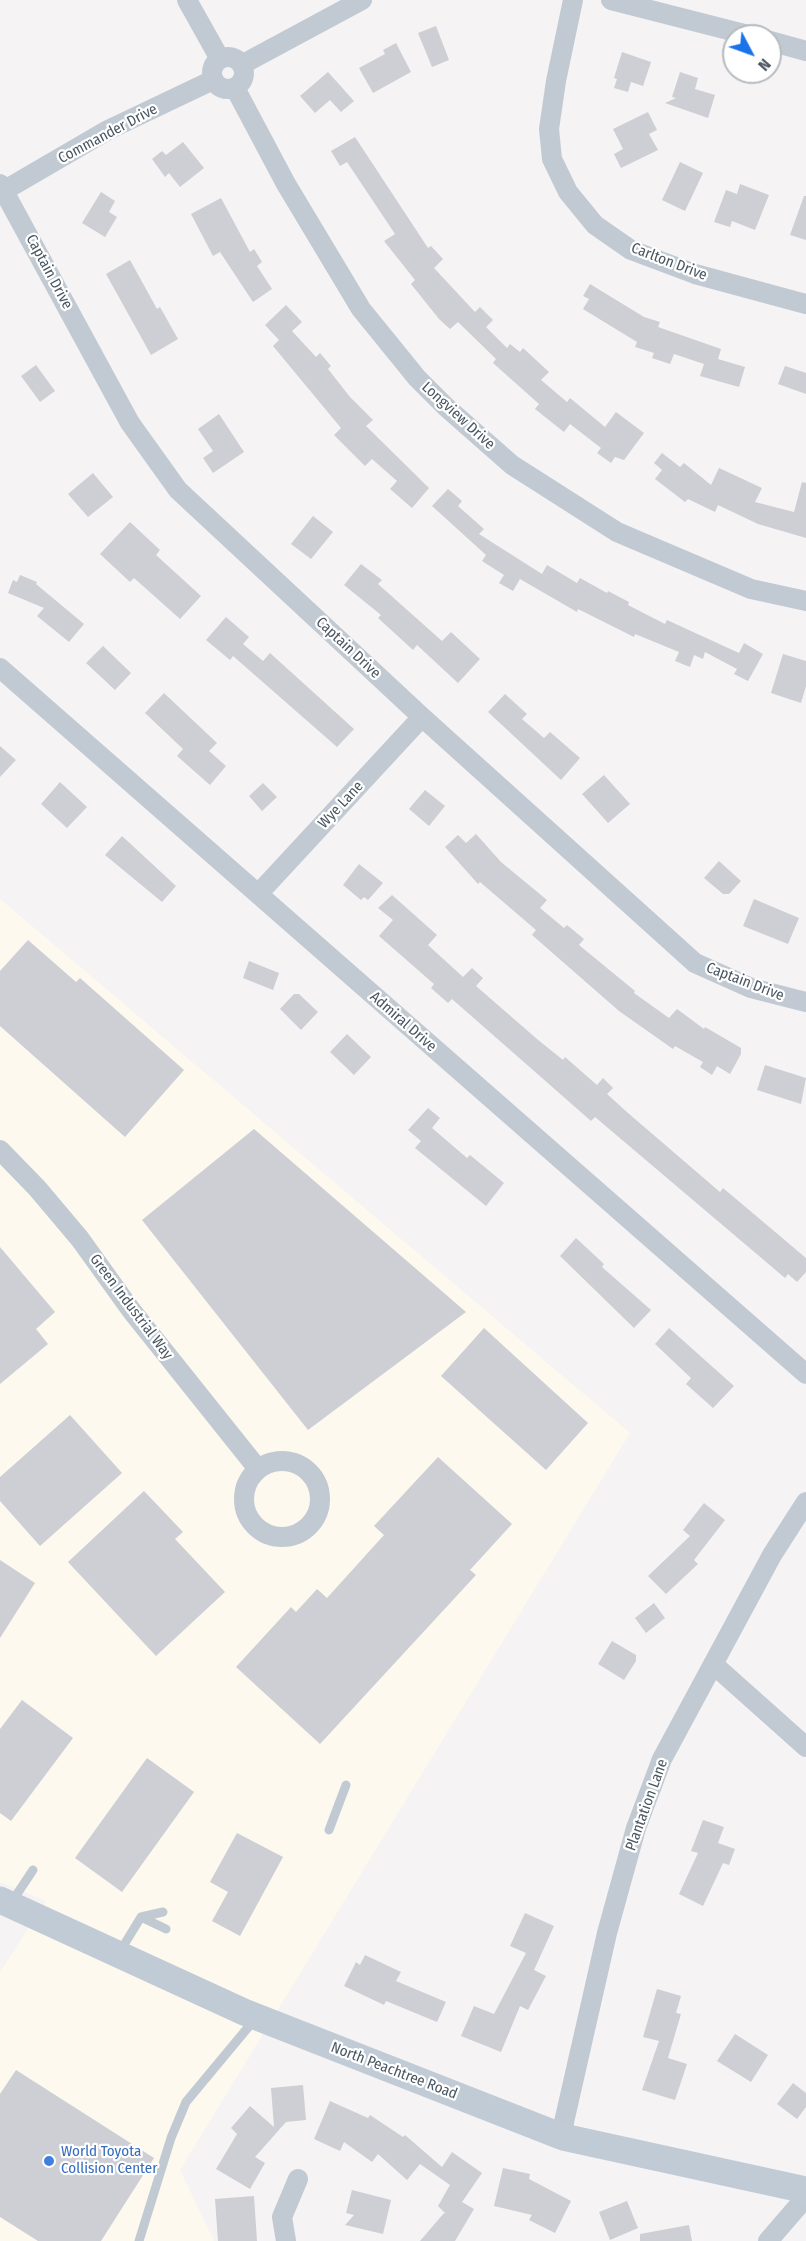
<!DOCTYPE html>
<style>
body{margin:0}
#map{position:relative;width:806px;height:2241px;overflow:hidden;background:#f5f3f3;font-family:"Fira Sans Condensed",sans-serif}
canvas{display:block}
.north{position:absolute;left:722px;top:24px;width:60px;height:60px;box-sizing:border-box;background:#fff;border:2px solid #b7bbc0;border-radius:50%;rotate:131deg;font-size:16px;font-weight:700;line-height:24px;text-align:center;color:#4a5661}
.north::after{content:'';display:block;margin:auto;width:21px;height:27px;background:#1a73e8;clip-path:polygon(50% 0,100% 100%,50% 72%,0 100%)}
</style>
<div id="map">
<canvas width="806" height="2241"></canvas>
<div class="north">N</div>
</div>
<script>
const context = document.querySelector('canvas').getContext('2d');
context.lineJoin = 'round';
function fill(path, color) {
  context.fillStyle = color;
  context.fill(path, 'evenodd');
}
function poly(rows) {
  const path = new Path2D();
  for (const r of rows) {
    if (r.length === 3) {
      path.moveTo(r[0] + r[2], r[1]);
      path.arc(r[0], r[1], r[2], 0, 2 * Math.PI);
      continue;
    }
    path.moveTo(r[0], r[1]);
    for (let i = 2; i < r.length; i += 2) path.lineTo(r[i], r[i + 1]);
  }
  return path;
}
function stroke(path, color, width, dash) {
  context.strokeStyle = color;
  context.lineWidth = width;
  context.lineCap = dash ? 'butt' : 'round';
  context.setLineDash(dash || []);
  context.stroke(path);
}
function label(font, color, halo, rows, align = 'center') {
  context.font = font + ' "Fira Sans Condensed",sans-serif';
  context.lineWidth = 4.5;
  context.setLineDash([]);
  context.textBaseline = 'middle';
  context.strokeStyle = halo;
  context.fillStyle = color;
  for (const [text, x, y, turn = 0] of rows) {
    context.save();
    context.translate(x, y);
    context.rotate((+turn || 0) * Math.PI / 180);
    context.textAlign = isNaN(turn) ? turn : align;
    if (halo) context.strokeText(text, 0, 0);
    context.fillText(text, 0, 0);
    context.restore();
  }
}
const commercial = poly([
 [0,899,630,1433,180,2170,214,2241,0,2241,0,1972,46,1901,0,1882]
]);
const building = poly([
 [436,26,449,60,432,67,418,33],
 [396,43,411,72,373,93,359,68,385,54,383,50],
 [622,52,651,62,643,86,631,82,628,92,614,88,617,79,614,78],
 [328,72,354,101,341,112,330,100,315,113,300,96],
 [680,72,698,78,695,89,715,95,708,118,665,103,676,98,672,97],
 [648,112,657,130,649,134,658,150,621,168,614,154,623,149,613,129],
 [355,137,428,248,431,246,443,259,434,268,475,312,480,307,493,320,486,327,507,348,510,344,520,352,523,348,549,372,541,380,567,402,570,398,605,427,616,412,644,433,624,460,615,457,611,463,597,453,601,448,570,424,564,432,535,409,539,404,493,363,496,359,458,322,450,329,439,319,411,284,415,280,384,241,395,234,347,162,340,166,331,151],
 [183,142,204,168,180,187,169,173,165,177,152,159,162,151,166,155],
 [680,162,703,173,685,211,662,200],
 [740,184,769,195,755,230,732,221,730,227,714,222,726,190,737,194],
 [101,192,115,201,109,212,117,217,105,237,82,223],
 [804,196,806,196,806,240,790,235],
 [221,198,250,252,254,249,262,262,257,266,272,289,253,302,220,252,213,256,191,214],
 [130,260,157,309,160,307,178,339,151,355,106,274],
 [590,284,644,317,660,322,658,327,721,349,718,359,745,367,739,387,700,376,704,364,674,354,670,364,652,358,654,353,635,347,637,342,583,309,589,299,583,296],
 [286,305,302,322,292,331,316,357,320,353,331,366,328,369,350,397,373,420,366,426,429,488,412,508,390,489,397,481,372,459,365,466,334,435,341,428,273,346,279,340,265,325],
 [36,365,55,391,40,402,21,376],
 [785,366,806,373,806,394,778,384],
 [219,414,244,452,213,473,203,458,213,451,198,429],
 [662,453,680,467,684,463,711,485,719,468,762,488,755,502,794,512,802,482,806,483,806,538,758,524,718,505,715,512,688,499,685,502,655,479,662,470,654,463],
 [93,473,113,497,88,517,68,494],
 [448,489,462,501,458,506,484,529,479,534,542,574,547,565,577,583,580,578,607,593,608,591,629,602,628,605,665,624,667,620,739,653,744,643,763,654,748,681,734,674,737,669,705,652,703,659,694,655,690,667,675,661,679,652,635,634,634,637,578,609,577,612,520,579,513,591,499,583,504,575,482,561,486,555,432,506],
 [313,516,333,532,311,559,291,544],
 [130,522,160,550,156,555,201,596,180,619,134,578,130,582,100,554],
 [361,564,382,580,378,584,442,641,451,632,480,659,458,683,417,645,413,650,378,618,381,615,344,585],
 [20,575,37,582,36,584,84,624,69,642,37,616,44,608,8,593,13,580,17,582],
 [226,617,249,637,243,644,263,661,270,653,354,729,337,747,233,656,230,660,206,640],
 [103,646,131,673,115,690,86,663],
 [783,654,806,661,806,686,801,703,771,693],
 [164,693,217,743,209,751,226,766,210,785,177,756,183,749,145,713],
 [505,694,527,714,522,719,544,738,550,732,580,758,561,780,488,712],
 [0,746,16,760,0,777],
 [604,775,630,804,608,823,582,794],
 [60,782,87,807,67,828,41,804],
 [263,783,277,797,262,811,249,796],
 [425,790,445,806,429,826,409,809],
 [476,834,501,862,547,900,540,908,564,928,567,925,584,939,579,945,635,991,634,993,669,1018,677,1009,704,1029,705,1027,741,1048,741,1054,730,1074,717,1066,712,1075,700,1067,703,1062,675,1046,673,1049,619,1011,532,935,536,930,480,882,478,884,445,847,458,835,466,843],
 [122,836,176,886,162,902,105,855],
 [719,861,741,881,729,894,723,894,704,878],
 [359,864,383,883,368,900,364,897,361,900,343,885],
 [392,895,437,935,428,945,463,977,472,968,483,978,476,986,537,1039,563,1060,565,1057,597,1085,603,1078,613,1088,607,1094,628,1113,720,1192,723,1188,806,1258,806,1272,797,1282,788,1274,785,1278,595,1117,591,1121,452,999,448,1003,431,988,434,984,379,936,393,920,378,908],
 [754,899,799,918,788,944,743,926],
 [28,940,76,982,80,978,184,1070,125,1137,0,1026,0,971],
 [249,961,279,973,273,990,243,978],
 [294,994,299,994,318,1012,301,1030,280,1009],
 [347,1034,371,1057,354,1075,330,1052],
 [765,1065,806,1078,801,1104,757,1090],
 [428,1108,440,1118,432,1128,467,1158,470,1155,504,1183,486,1206,415,1148,421,1141,408,1130],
 [254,1129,466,1312,308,1430,142,1220],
 [576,1238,604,1264,602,1267,651,1310,634,1328,560,1256],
 [0,1247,55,1312,36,1329,48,1344,0,1384],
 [484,1328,588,1423,546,1470,441,1376],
 [669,1328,734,1386,713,1408,686,1384,691,1378,655,1344],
 [70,1415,122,1473,40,1546,0,1501,0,1477],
 [438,1457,512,1524,470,1570,476,1575,320,1744,236,1667,291,1607,296,1612,317,1589,327,1598,384,1535,374,1526],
 [144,1491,183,1532,175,1539,225,1592,156,1656,68,1562],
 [704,1503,725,1520,694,1560,698,1564,666,1594,648,1576,690,1536,683,1530],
 [0,1560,35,1583,0,1638],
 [654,1603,665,1618,646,1633,635,1618],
 [612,1641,636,1655,636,1661,624,1680,598,1664],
 [22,1700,73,1738,11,1821,0,1813,0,1729],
 [147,1758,194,1792,122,1892,75,1858],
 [703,1820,724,1827,718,1843,735,1849,729,1865,723,1863,703,1906,679,1894,698,1853,691,1851],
 [237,1833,283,1857,240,1936,212,1921,228,1892,210,1882],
 [525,1913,554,1926,534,1970,546,1976,528,2010,520,2006,501,2052,461,2036,474,2006,494,2014,526,1953,510,1946],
 [365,1955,401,1972,396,1981,446,2002,437,2022,386,2001,384,2005,344,1986,356,1962,360,1965],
 [657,1989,681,1996,676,2013,681,2014,668,2058,687,2064,675,2100,642,2090,659,2041,643,2037],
 [735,2034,768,2055,751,2082,717,2061],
 [16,2070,154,2158,101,2241,38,2241,0,2217,0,2094],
 [793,2083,806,2093,806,2107,797,2119,777,2104],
 [303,2085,306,2120,286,2122,255,2157,265,2163,250,2189,216,2169,237,2134,231,2128,250,2106,274,2127,271,2088],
 [330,2101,368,2118,370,2115,403,2137,405,2135,442,2167,452,2152,482,2173,462,2202,474,2209,455,2241,420,2241,444,2213,446,2214,438,2206,450,2185,420,2164,407,2180,378,2154,372,2162,344,2142,340,2151,314,2139],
 [503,2168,530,2174,529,2179,571,2201,555,2233,529,2220,532,2215,494,2206],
 [352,2190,391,2200,383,2234,345,2225,354,2215,346,2213],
 [254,2196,257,2241,218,2241,215,2199],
 [627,2201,638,2228,610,2240,599,2212],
 [689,2225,692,2241,640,2241,640,2234]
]);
const lane = poly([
 [329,1830,346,1785],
 [11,1903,33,1870],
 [141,1917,166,1929],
 [119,1953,141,1917,163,1912],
 [139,2241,171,2138,186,2102,255,2019]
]);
const street = poly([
 [187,0,220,59],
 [573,0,556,81,549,129,552,159,568,192,595,225,631,250,695,274,806,304],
 [611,0,752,36],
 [770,41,806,51],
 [228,73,16],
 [243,64,362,0],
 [235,88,286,184,361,309,417,378,446,407,512,465,617,532,751,589,806,601],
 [0,184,130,423,178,490,422,717,695,963,751,988,806,1002],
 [5,190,108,130,213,80],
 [0,668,806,1374],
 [259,893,422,717],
 [0,1150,37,1188,80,1239,131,1310,258,1469],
 [282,1499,38],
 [713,1664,806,1747],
 [563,2137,564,2122,607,1933,636,1828,662,1759,772,1555,806,1502],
 [286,2241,282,2217,298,2179],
 [768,2241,806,2197]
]);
const secondary = poly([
 [0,1900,244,2012,563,2137,806,2190]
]);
const markers = [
 [49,2161,6,"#3f7fe0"]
];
const streetNames = [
 ["Commander Drive",108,134,-28],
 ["Carlton Drive",669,262,21],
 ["Captain Drive",49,272,62],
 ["Longview Drive",458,416,42],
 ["Captain Drive",348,648,43],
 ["Wye Lane",341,805,-47],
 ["Captain Drive",745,982,21],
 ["Admiral Drive",403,1022,41],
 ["Green Industrial Way",131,1307,53],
 ["Plantation Lane",647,1805,-70],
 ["North Peachtree Road",394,2071,21]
];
const shopNames = [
 ["World Toyota",61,2152],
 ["Collision Center",61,2169]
];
fill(commercial, '#fdf9ef');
fill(building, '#cdcfd5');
stroke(lane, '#c1cad2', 9);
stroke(street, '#c1cad2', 20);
stroke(secondary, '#c1cbd6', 27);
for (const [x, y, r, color] of markers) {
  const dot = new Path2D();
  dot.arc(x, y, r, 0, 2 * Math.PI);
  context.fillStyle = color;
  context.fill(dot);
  stroke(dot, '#fff', 2);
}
label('15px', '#4a5661', '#fff', streetNames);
label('15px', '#366cbe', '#fff', shopNames, 'left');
</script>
